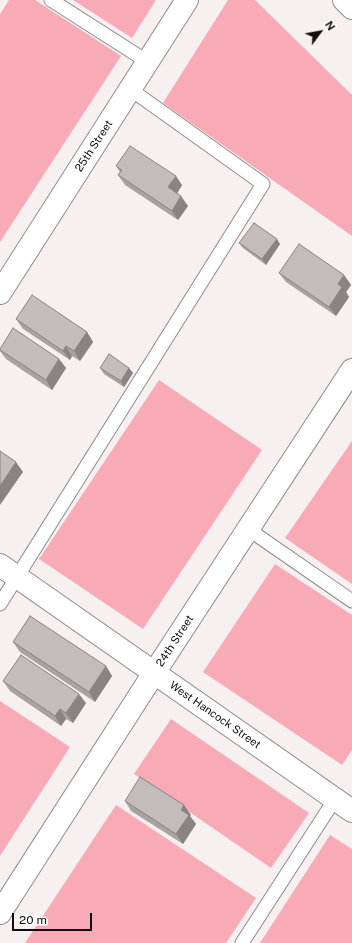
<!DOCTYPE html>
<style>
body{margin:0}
#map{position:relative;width:352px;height:943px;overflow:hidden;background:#f7f0f1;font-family:"Public Sans",sans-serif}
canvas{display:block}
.north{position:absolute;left:300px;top:12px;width:40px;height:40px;-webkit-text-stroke:3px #fff;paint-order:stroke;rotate:58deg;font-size:11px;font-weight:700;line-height:16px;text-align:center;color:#0f0d0d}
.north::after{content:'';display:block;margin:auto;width:14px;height:18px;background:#0f0d0d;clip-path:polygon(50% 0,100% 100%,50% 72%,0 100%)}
.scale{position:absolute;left:12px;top:913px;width:80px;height:18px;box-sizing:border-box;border:2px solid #0f0d0d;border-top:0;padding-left:5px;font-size:12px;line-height:14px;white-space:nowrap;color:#0f0d0d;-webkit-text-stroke:3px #fff;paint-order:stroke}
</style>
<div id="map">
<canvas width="352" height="943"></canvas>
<div class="north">N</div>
<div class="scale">20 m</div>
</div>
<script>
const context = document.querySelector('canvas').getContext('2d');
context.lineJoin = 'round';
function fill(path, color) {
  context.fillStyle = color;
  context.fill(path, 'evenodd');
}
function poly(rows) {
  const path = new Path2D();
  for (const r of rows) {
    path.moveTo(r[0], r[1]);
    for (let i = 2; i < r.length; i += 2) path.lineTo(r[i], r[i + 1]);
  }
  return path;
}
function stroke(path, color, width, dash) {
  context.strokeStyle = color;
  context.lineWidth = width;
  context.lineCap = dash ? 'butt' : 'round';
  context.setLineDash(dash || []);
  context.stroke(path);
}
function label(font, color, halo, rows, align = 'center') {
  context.font = font + ' "Public Sans",sans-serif';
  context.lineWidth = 3.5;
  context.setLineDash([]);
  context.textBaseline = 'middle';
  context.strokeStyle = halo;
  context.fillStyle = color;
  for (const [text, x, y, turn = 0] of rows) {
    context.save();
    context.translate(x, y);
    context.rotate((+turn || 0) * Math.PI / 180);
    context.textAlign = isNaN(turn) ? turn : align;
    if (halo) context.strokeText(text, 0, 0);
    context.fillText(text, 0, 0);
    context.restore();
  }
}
const green = poly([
 [9,0,35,0,121,56,0,242,0,14],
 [73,0,156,0,132,38],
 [228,0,255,0,352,95,352,236,163,103],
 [159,380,262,450,143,629,39,559],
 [352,441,352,584,285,538],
 [275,564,352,615,352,750,342,765,203,672],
 [0,701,70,747,0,856],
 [171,719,309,813,271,868,134,774],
 [116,805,256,898,226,943,25,943],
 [330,835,352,849,352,943,260,943]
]);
const lane = poly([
 [51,0,148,62],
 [248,529,352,601],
 [0,604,263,184,130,89],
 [242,943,335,799]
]);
const street = poly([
 [0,293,187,0],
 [0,565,352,811],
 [0,913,154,673,352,370]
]);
const primary = poly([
 [344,0,352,8]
]);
const wall = poly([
 [116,166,182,185,177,193,188,206,178,220,125,185,118,175,120,172],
 [239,243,280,244,266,265,243,248],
 [279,273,344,275,351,285,346,292,349,297,336,316,286,282],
 [16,319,87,332,93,342,80,361,72,356,70,360,23,329],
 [0,349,59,359,66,368,52,390,6,359,0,351],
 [100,368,129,368,133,373,124,387,104,374],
 [13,642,106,666,112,676,95,702,20,652],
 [3,681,86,703,73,723,66,719,61,726,10,691],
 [125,801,191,815,190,816,196,824,183,844,131,811]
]);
const shadedWall = poly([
 [176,176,182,185,175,197,168,187],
 [181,196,188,206,178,220,172,211],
 [277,239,280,244,266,265,262,259],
 [344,275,351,285,346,292,349,297,336,316,329,307,338,284],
 [87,332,93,342,80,361,74,351],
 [66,346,72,356,70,360,63,351],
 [59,359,66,368,52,390,46,380],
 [129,368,133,373,124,387,121,381],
 [16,462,23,472,0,505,0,486],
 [106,666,112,676,95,702,89,692],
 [79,694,86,703,73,723,66,713],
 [60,709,66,719,61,726,55,716],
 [184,805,191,815,190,816,196,824,183,844,176,834,181,810]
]);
const building = poly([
 [130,146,176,176,168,187,181,196,172,211,118,175,122,170,116,166,130,146],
 [254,223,277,239,262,259,239,243,254,223],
 [299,244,344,275,338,284,342,287,329,307,279,273,299,244],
 [32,295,87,332,74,351,66,346,63,351,16,319,32,295],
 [13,328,59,359,46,380,0,350,0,349,13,328],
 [109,354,129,368,121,381,100,368,109,354],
 [0,451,16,462,0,486,0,451],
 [30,616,106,666,89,692,13,642,30,616],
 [21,655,79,694,66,713,60,709,55,716,3,681,21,655],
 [140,777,184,805,181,810,189,815,176,834,125,801,140,777]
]);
const streetNames = [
 ["25th Street",94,146,-57],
 ["24th Street",175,641,-57],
 ["West Hancock Street",215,715,35]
];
fill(green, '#f8abb7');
stroke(lane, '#918a8b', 15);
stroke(street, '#918a8b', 24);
stroke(primary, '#918a8b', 24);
stroke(lane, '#fff', 13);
stroke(street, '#fff', 22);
stroke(primary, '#fff', 22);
fill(wall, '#a8a2a2');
fill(shadedWall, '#888484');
fill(building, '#c3bcbc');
stroke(building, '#888484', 1);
label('11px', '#0f0d0d', '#fff', streetNames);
</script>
